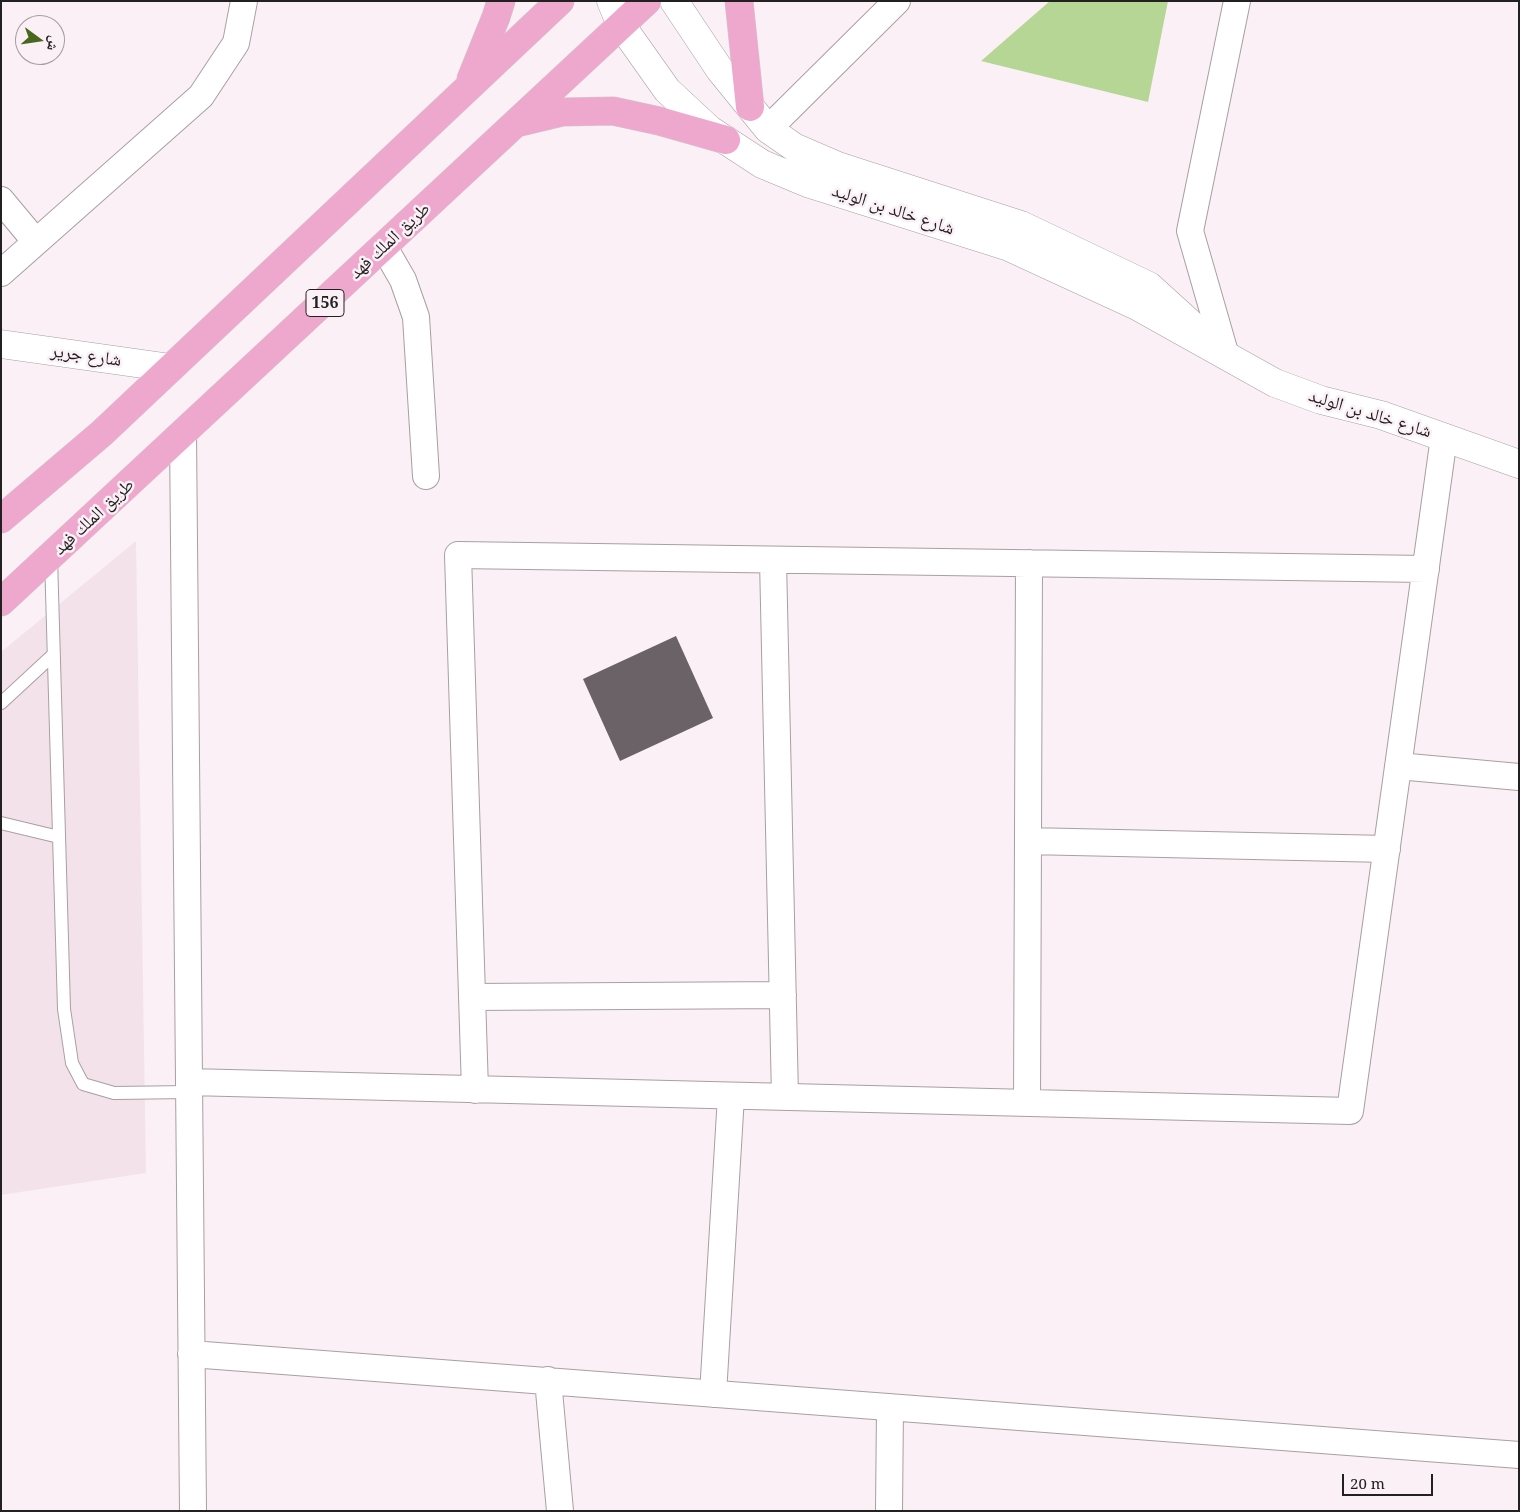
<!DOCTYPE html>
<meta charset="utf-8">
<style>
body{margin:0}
#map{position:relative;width:1520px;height:1512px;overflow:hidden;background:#faf0f5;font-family:"Noto Serif","Noto Naskh Arabic",serif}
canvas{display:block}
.frame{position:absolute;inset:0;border:2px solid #232022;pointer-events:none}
.north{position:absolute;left:15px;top:15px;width:50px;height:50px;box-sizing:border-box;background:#faf0f5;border:1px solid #a49da1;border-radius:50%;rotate:104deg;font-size:14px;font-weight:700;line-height:20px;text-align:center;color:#232022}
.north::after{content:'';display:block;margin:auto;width:18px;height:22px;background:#49681e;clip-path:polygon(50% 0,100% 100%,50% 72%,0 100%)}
.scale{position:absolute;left:1342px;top:1474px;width:91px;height:22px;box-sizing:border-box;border:2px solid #232022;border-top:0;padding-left:6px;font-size:15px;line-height:18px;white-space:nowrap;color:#232022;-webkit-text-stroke:4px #faf0f5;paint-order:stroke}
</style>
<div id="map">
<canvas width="1520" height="1512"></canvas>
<div class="frame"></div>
<div class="north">ش</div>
<div class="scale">20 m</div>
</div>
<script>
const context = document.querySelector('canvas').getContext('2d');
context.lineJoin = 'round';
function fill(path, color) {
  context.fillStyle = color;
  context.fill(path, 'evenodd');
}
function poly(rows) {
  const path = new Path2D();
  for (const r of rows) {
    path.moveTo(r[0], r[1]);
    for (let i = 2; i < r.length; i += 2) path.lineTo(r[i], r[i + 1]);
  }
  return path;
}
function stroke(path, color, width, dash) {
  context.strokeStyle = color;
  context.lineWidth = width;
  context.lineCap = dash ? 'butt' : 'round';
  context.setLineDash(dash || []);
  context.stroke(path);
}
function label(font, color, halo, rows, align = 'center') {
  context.font = font + ' "Noto Serif","Noto Naskh Arabic",serif';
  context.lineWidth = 5;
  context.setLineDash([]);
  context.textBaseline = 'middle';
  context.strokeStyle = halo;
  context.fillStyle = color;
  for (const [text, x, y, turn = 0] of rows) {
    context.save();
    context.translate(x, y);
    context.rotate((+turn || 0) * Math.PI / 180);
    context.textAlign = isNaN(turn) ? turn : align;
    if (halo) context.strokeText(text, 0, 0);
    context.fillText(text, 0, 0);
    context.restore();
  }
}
const built = poly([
 [136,541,146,1173,1,1195,1,652]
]);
const green = poly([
 [1050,1,1168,1,1148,102,981,61]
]);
const building = poly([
 [676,636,713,718,620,761,583,679]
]);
const service = poly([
 [51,557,64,1009,72,1063,83,1084,114,1093,189,1092],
 [1,703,53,655],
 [1,823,59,837]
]);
const minor = poly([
 [768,129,897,1],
 [1,200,36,242],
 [384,247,403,280,416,317,426,476],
 [1,273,201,96,236,43,244,1],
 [1226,356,1190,231,1237,1],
 [183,434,193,1511],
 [773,560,785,1097],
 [1398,766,1519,777],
 [1028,841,1387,849],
 [472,997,783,995],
 [189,1082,1350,1111,1444,437],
 [475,1090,458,555,1426,569],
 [1027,1103,1029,563],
 [191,1354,1519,1455],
 [548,1380,560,1511],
 [713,1394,731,1096],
 [889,1511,890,1407]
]);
const tertiary = poly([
 [611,1,621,25,667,90,710,130,762,164,810,184,1009,247,1137,306,1275,383,1321,400,1381,415,1519,464],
 [674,1,720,70,768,129,794,147,838,166,1021,225,1149,286,1192,325],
 [1,344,171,368]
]);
const trunk = poly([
 [739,1,750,107],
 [471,79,496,17,501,1],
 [517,123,563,112,613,111,659,121,726,140],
 [1,519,102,433,560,1],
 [1,602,647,1]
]);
const shields = [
 [325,303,38]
];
const shieldNames = [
 ["156",325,303]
];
const streetNames = [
 ["شارع خالد بن الوليد",893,210,18],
 ["طريق الملك فهد",390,241,-43],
 ["شارع جرير",86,356,8],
 ["شارع خالد بن الوليد",1370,414,17],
 ["طريق الملك فهد",94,517,-43]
];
fill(built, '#f3e2ea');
fill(green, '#b5d694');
fill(building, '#6b6267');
stroke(service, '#a89fa3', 14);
stroke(minor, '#a89fa3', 28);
stroke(tertiary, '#a89fa3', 29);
stroke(trunk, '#cfcece', 29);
stroke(service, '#fff', 12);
stroke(minor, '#fff', 26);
stroke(tertiary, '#fff', 28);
stroke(trunk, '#eea8ce', 28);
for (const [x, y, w] of shields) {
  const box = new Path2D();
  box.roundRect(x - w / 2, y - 13.5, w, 27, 4);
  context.fillStyle = '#faf0f5';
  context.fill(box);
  stroke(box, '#232022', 1);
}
label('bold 16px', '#232022', null, shieldNames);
label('18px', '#232022', '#faf0f5', streetNames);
</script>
